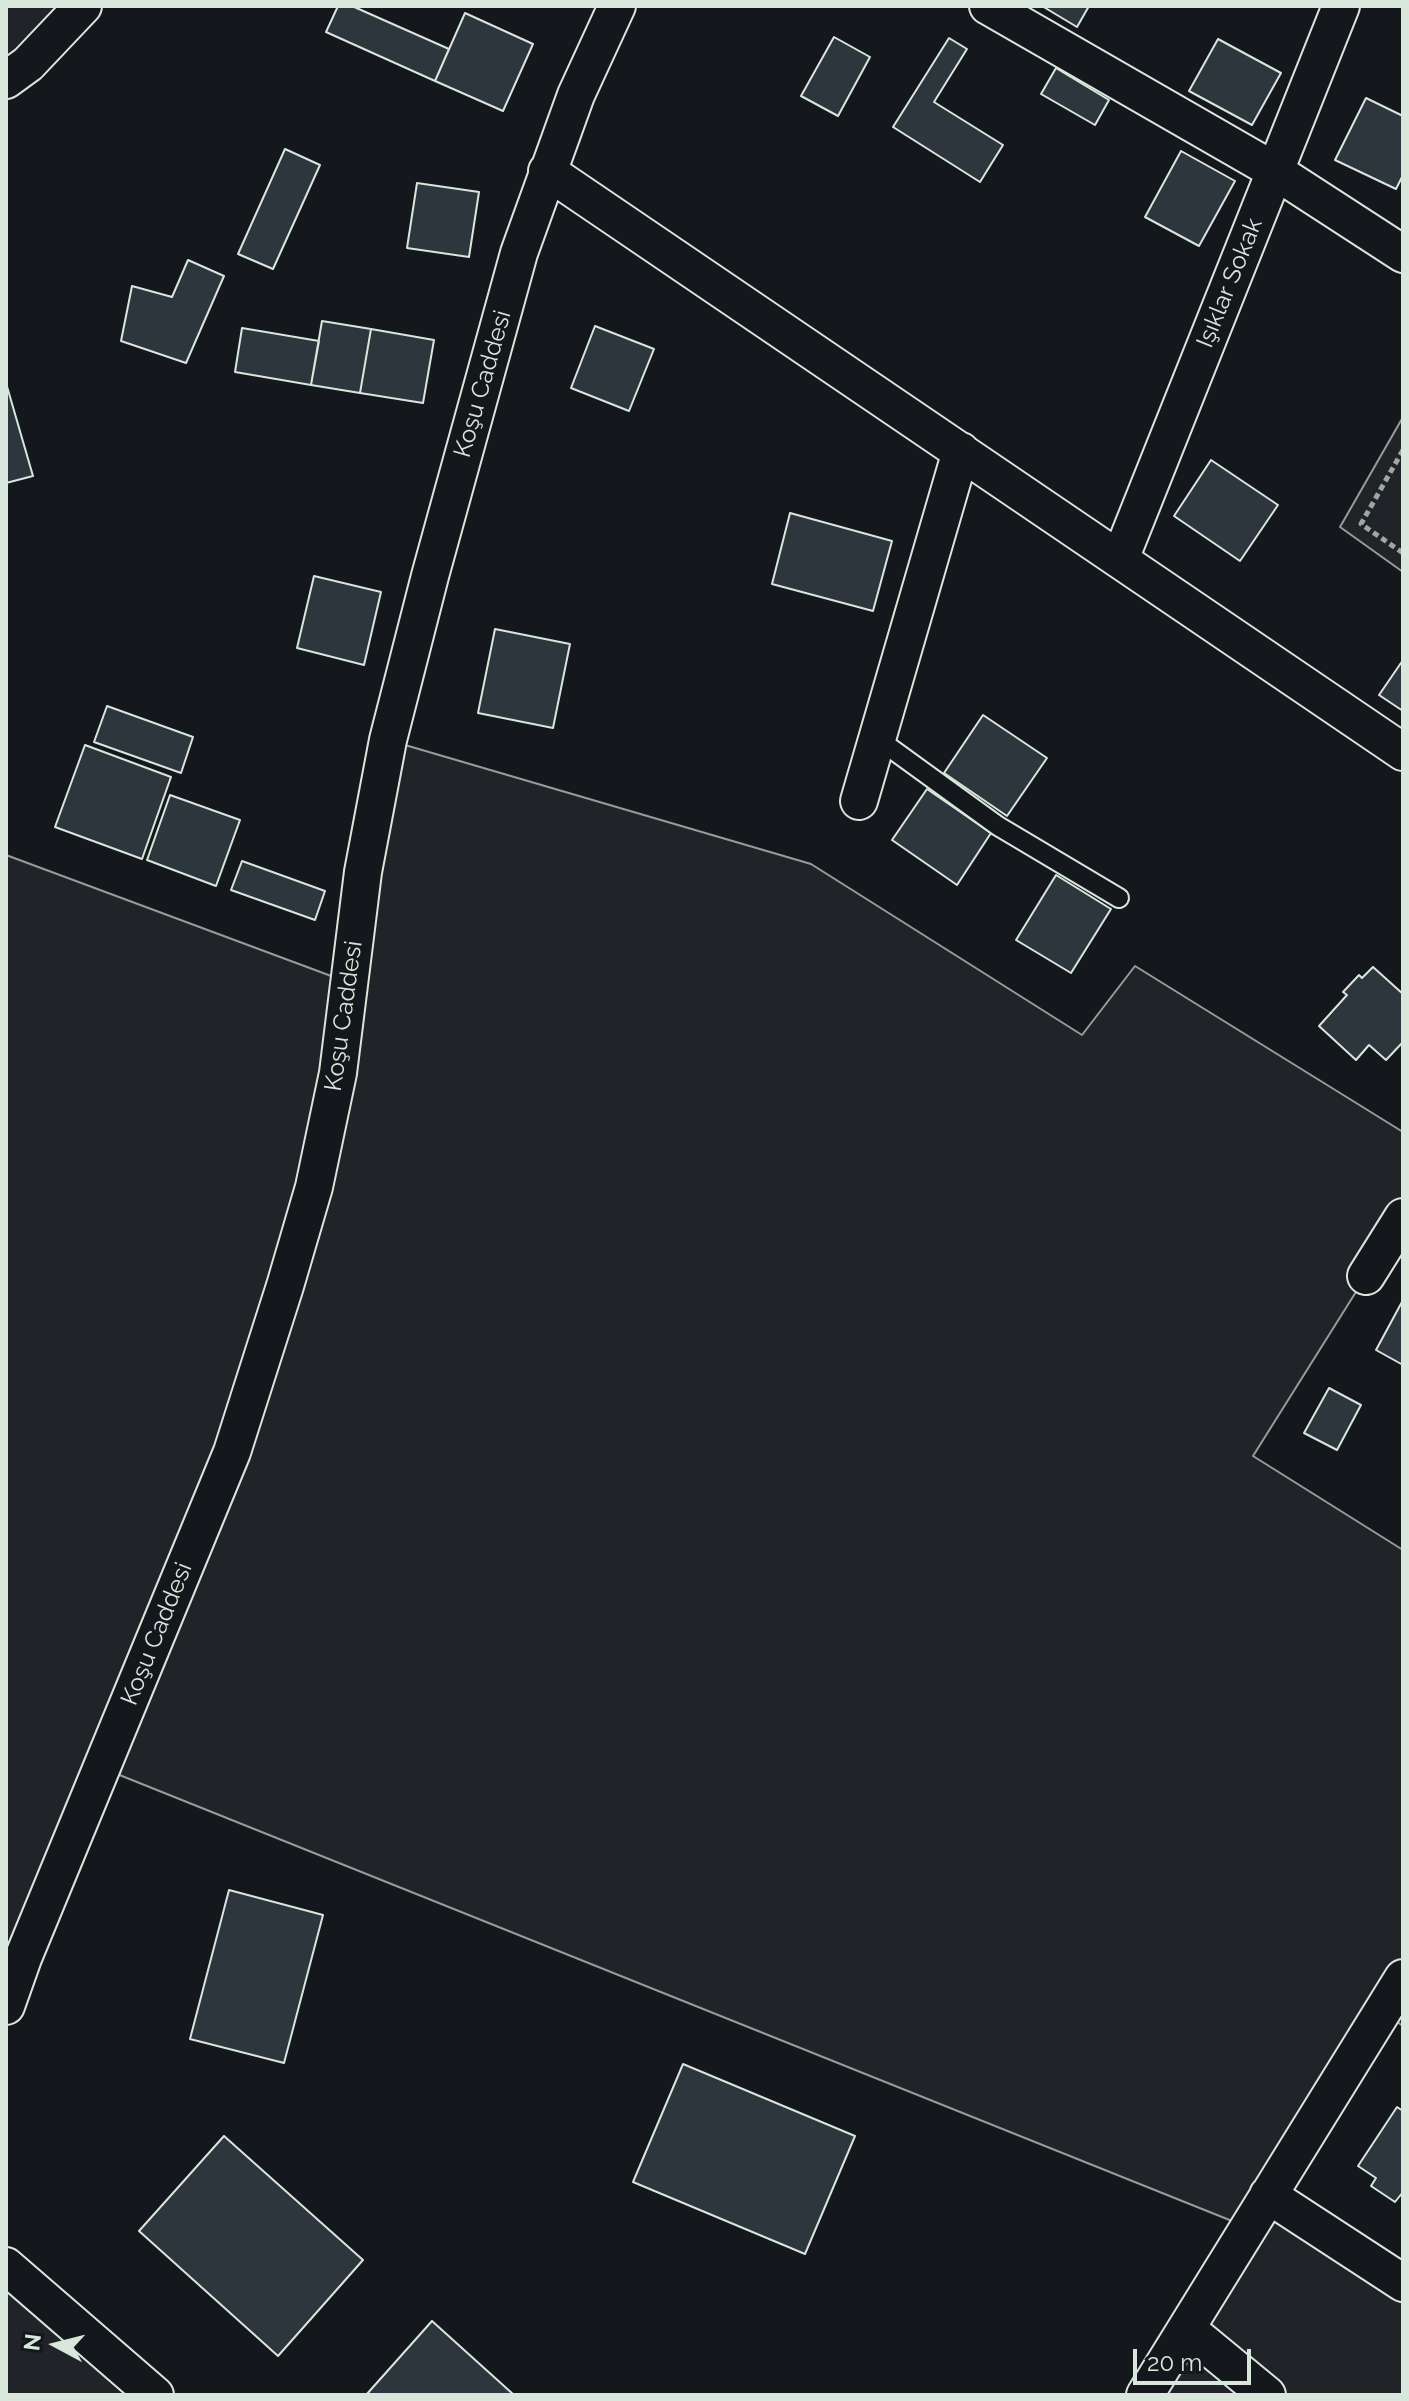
<!DOCTYPE html>
<meta charset="utf-8">
<style>
body{margin:0}
#map{position:relative;width:1409px;height:2401px;overflow:hidden;background:#14181c;font-family:Raleway,sans-serif}
canvas{display:block}
.frame{position:absolute;inset:0;border:8px solid #d8e6dc;pointer-events:none}
.north{position:absolute;left:16px;top:2305px;width:80px;height:80px;-webkit-text-stroke:6px #14181c;paint-order:stroke;rotate:277deg;font-size:22px;font-weight:700;line-height:32px;text-align:center;color:#d8e6dc}
.north::after{content:'';display:block;margin:auto;width:28px;height:36px;background:#d8e6dc;clip-path:polygon(50% 0,100% 100%,50% 72%,0 100%)}
.scale{position:absolute;left:1133px;top:2349px;width:118px;height:36px;box-sizing:border-box;border:4px solid #d8e6dc;border-top:0;padding-left:10px;font-size:24px;line-height:28px;white-space:nowrap;color:#d8e6dc;-webkit-text-stroke:6px #14181c;paint-order:stroke}
</style>
<div id="map">
<canvas width="1409" height="2401"></canvas>
<div class="frame"></div>
<div class="north">N</div>
<div class="scale">20 m</div>
</div>
<script>
const context = document.querySelector('canvas').getContext('2d');
context.lineJoin = 'round';
function fill(path, color) {
  context.fillStyle = color;
  context.fill(path, 'evenodd');
}
function poly(rows) {
  const path = new Path2D();
  for (const r of rows) {
    path.moveTo(r[0], r[1]);
    for (let i = 2; i < r.length; i += 2) path.lineTo(r[i], r[i + 1]);
  }
  return path;
}
function stroke(path, color, width, dash) {
  context.strokeStyle = color;
  context.lineWidth = width;
  context.lineCap = dash ? 'butt' : 'round';
  context.setLineDash(dash || []);
  context.stroke(path);
}
function label(font, color, halo, rows, align = 'center') {
  context.font = font + ' Raleway,sans-serif';
  context.lineWidth = 6;
  context.setLineDash([]);
  context.textBaseline = 'middle';
  context.strokeStyle = halo;
  context.fillStyle = color;
  for (const [text, x, y, turn = 0] of rows) {
    context.save();
    context.translate(x, y);
    context.rotate((+turn || 0) * Math.PI / 180);
    context.textAlign = isNaN(turn) ? turn : align;
    if (halo) context.strokeText(text, 0, 0);
    context.fillText(text, 0, 0);
    context.restore();
  }
}
const green = poly([
 [6,6,83,6,6,80,6,6],
 [1403,417,1403,572,1340,527,1403,417],
 [388,740,811,864,1082,1035,1135,966,1403,1132,1403,1217,1253,1456,1403,1550,1403,2026,1382,2012,1268,2195,1403,2283,1403,2395,1145,2395,1247,2227,102,1768,6,2006,6,855,350,983,388,740],
 [6,2266,155,2395,6,2395,6,2266]
]);
const building = poly([
 [338,6,352,6,449,49,435,81,326,32,338,6],
 [1042,6,1089,6,1077,27,1042,6],
 [465,13,533,44,503,111,435,81,465,13],
 [834,37,870,57,838,116,801,96,834,37],
 [949,38,967,49,934,102,1003,145,980,182,893,127,949,38],
 [1218,39,1281,73,1252,125,1189,91,1218,39],
 [1056,68,1109,100,1095,125,1041,94,1056,68],
 [1366,98,1403,116,1403,175,1396,189,1335,160,1366,98],
 [285,149,320,165,273,269,238,254,285,149],
 [1181,151,1235,181,1199,246,1145,217,1181,151],
 [417,183,479,192,469,257,407,248,417,183],
 [188,260,224,276,186,363,121,341,132,286,172,297,188,260],
 [322,321,371,329,360,393,311,385,322,321],
 [595,326,654,349,629,411,571,388,595,326],
 [242,328,319,341,311,385,235,372,242,328],
 [371,329,434,340,423,403,360,393,371,329],
 [6,383,33,476,6,483,6,383],
 [1211,460,1278,505,1240,561,1174,516,1211,460],
 [790,513,892,541,873,611,772,584,790,513],
 [314,576,381,592,364,665,297,648,314,576],
 [495,629,570,644,553,728,478,713,495,629],
 [1403,660,1403,711,1379,695,1403,660],
 [107,706,193,737,181,773,94,742,107,706],
 [983,715,1047,758,1007,816,944,773,983,715],
 [85,745,171,777,142,859,55,827,85,745],
 [927,789,991,833,957,885,892,840,927,789],
 [170,795,240,820,216,886,147,860,170,795],
 [242,861,325,891,315,920,231,890,242,861],
 [1056,875,1111,909,1071,973,1016,940,1056,875],
 [1373,967,1403,994,1403,1042,1386,1060,1369,1045,1356,1060,1319,1026,1347,995,1343,992,1359,975,1362,978,1373,967],
 [1403,1300,1403,1365,1376,1350,1403,1300],
 [1329,1388,1361,1405,1337,1450,1304,1433,1329,1388],
 [229,1890,323,1915,284,2063,190,2039,229,1890],
 [683,2064,855,2136,805,2254,633,2182,683,2064],
 [1397,2107,1403,2111,1403,2192,1395,2202,1371,2186,1376,2178,1358,2166,1397,2107],
 [224,2136,363,2260,278,2356,139,2231,224,2136],
 [432,2321,514,2395,366,2395,432,2321]
]);
const path = poly([
 [1403,450,1361,524,1403,553]
]);
const service = poly([
 [878,739,998,826,1119,898]
]);
const minor = poly([
 [988,6,1275,171,1403,254],
 [6,80,28,64,83,6],
 [547,171,1403,752],
 [1120,559,1341,6],
 [859,801,961,451],
 [1366,1276,1403,1217],
 [6,2006,23,1958,232,1452,285,1286,314,1187,338,1073,363,872,388,740,430,576,519,253,576,95,617,6],
 [1268,2195,1403,2283],
 [6,2266,155,2395],
 [1187,2329,1267,2395],
 [1145,2395,1403,1978]
]);
const streetNames = [
 ["Işıklar Sokak",1230,283,-68],
 ["Koşu Caddesi",483,384,-74],
 ["Koşu Caddesi",344,1016,-82],
 ["Koşu Caddesi",157,1634,-68]
];
fill(green, '#202428');
stroke(green, '#939e99', 2);
fill(building, '#2c363c');
stroke(building, '#d8e6dc', 2);
stroke(service, '#d8e6dc', 22);
stroke(minor, '#d8e6dc', 40);
stroke(path, '#9da8a2', 5, [6, 4]);
stroke(service, '#14181c', 18);
stroke(minor, '#14181c', 36);
label('24px', '#d8e6dc', '#14181c', streetNames);
</script>
